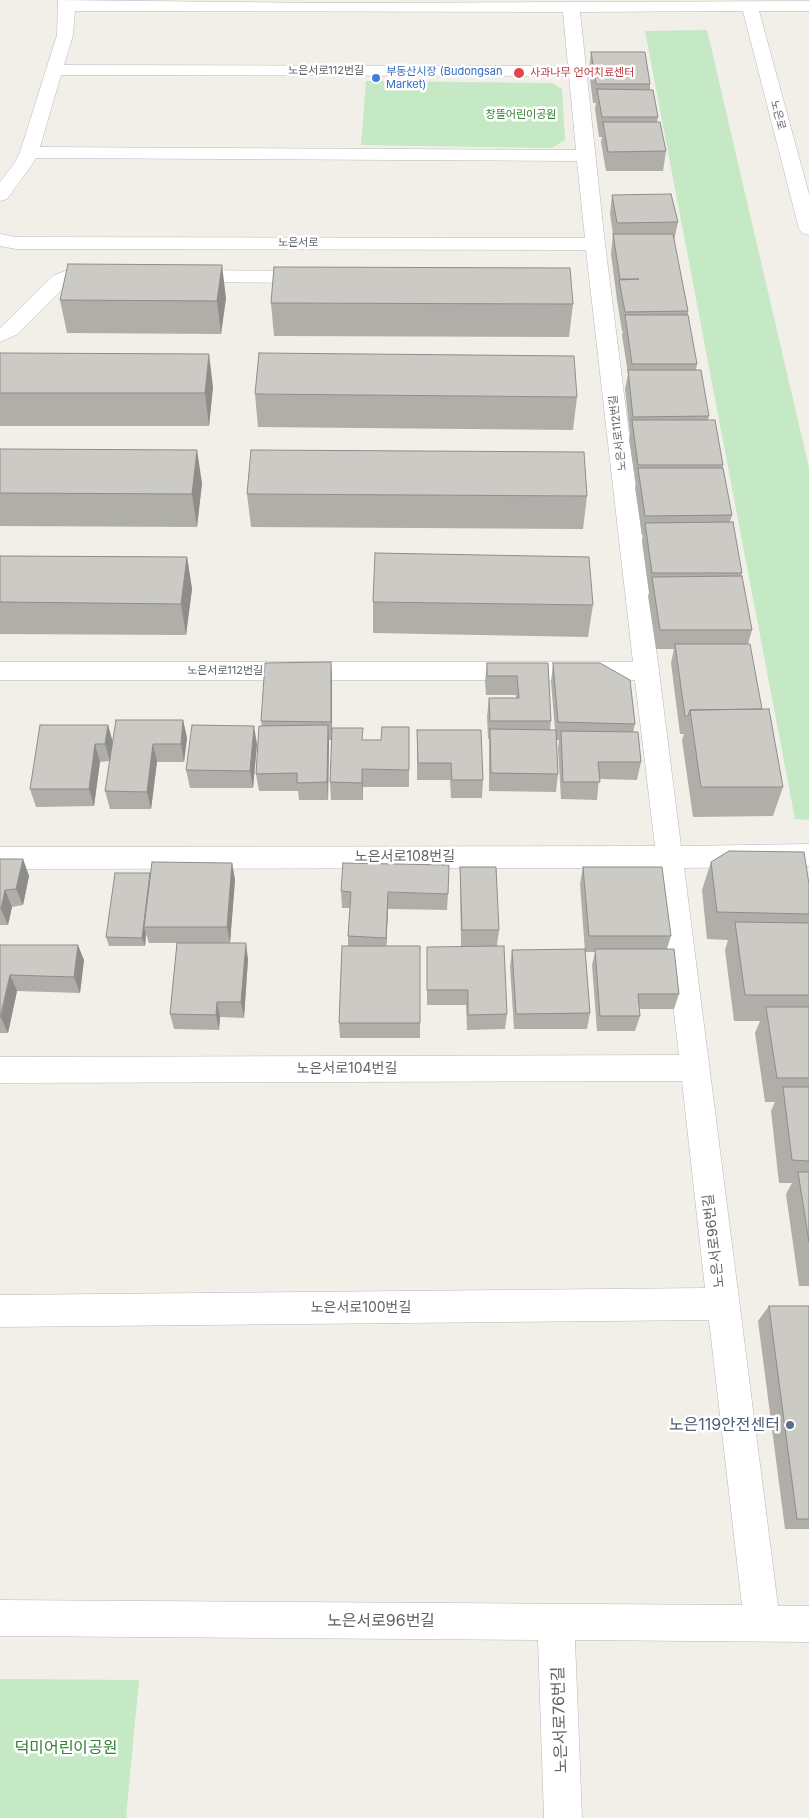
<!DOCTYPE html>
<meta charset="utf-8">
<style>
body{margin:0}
canvas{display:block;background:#f1efe8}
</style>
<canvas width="809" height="1818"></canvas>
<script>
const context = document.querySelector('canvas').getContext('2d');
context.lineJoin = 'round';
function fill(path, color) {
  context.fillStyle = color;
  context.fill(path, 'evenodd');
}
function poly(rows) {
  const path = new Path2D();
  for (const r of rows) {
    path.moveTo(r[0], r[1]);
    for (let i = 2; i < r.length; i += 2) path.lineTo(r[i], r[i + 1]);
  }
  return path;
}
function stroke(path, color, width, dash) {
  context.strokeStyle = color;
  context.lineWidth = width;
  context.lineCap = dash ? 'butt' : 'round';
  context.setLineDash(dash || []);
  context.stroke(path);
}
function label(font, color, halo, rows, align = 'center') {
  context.font = font + ' Inter,"Noto Sans KR",sans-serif';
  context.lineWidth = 5;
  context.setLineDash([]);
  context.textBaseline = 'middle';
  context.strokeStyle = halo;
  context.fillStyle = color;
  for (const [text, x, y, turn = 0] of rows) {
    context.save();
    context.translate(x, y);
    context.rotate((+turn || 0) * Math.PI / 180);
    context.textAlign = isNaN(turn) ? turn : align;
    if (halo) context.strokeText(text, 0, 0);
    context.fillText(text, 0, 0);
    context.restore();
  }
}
const green = poly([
 [707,30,809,468,809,820,795,819,645,31],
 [366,81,552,83,562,89,565,140,552,148,361,145],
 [0,1679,139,1680,126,1818,0,1818]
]);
const minor = poly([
 [58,0,328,3,809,1,809,11,759,11,809,194,809,235,802,233,799,229,743,11,580,12,605,244,681,846,809,844,809,866,684,868,778,1606,809,1606,809,1642,575,1640,582,1818,544,1818,538,1640,0,1636,0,1600,742,1605,709,1320,0,1327,0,1295,705,1288,682,1081,0,1083,0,1057,679,1055,657,868,0,869,0,847,655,846,635,680,0,680,0,662,633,662,586,250,16,249,0,246,0,234,16,237,585,238,577,161,36,158,29,169,7,199,0,201,0,182,14,164,20,152,57,35,58,0],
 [75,11,563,12,568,66,64,65,73,35,75,11],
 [61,75,569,76,576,150,40,147,61,75],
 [68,270,102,270,109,272,112,276,109,280,102,282,68,283,18,334,0,342,0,328,54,275,68,270],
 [185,270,310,271,317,273,320,277,317,281,310,283,185,282,178,280,175,276,178,272,185,270]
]);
const wall = poly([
 [591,52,650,84,650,90,658,117,657,122,666,151,663,171,606,171,601,142,602,137,599,137,595,109,596,103,593,103,589,71],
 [612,195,678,222,674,241,688,311,688,315,697,364,696,370,709,416,708,420,723,465,723,468,732,515,730,522,742,573,741,576,752,630,748,644,762,709,783,787,773,816,693,817,682,740,684,734,680,734,671,663,674,649,656,649,648,596,649,592,642,542,643,535,642,535,635,488,636,484,629,440,630,435,625,389,628,374,622,335,623,331,622,331,617,300,611,254,613,234,610,214],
 [226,298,221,334,67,333,60,300],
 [271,303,573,304,569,337,274,336],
 [0,353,213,387,209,426,0,426],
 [255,394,577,397,573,430,258,427],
 [0,449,202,483,197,527,0,526],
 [247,494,587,496,583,529,251,527],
 [0,556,187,557,192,589,186,635,0,634],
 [373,602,593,605,588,637,373,633],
 [331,662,332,681,332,730,363,740,381,740,409,727,409,787,363,787,363,800,331,800,330,782,332,740,329,740,328,800,299,800,298,791,259,791,256,774,262,726,261,721],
 [487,663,548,663,551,721,550,730,555,730,551,682,553,663,635,724,633,732,641,762,637,780,599,779,597,800,561,799,558,749,559,740,556,740,558,774,556,792,489,791,489,739,488,739,487,716,489,698,516,698,516,695,486,695,485,682],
 [183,720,187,738,184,762,157,762,151,809,110,809,105,791,110,761,100,762,94,806,36,807,30,789,108,725,113,743],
 [417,730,483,780,482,798,451,798,450,780,417,780],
 [257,744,253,788,190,788,186,770],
 [0,859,23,859,29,876,23,905,12,907,8,925,0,925],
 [711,862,809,884,809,1286,799,1286,786,1194,792,1183,779,1183,771,1111,775,1102,765,1102,755,1033,760,1021,734,1021,725,950,728,940,707,939,702,890],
 [232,863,235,880,230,943,248,959,244,1018,220,1017,219,1030,174,1029,170,1014,177,943,149,943,146,934,145,946,109,946,106,937,150,873],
 [460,867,499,930,497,946,461,946,460,884],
 [583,867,671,936,667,949,679,994,674,1009,639,1009,640,1016,635,1031,597,1031,592,965,595,952,585,952,580,884],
 [341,891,448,894,447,910,388,909,386,946,420,946,420,1038,340,1038,339,1023,348,946,348,936,350,908,342,908],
 [0,945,84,960,80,993,17,991,8,1033,0,1033],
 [427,947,507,1014,505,1029,467,1030,466,1005,427,1005],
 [512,950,590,1013,587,1029,514,1029,510,966],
 [769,1306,809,1306,809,1529,785,1529,758,1321]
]);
const shadedWall = poly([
 [222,265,226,298,221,334,217,301],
 [209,354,213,387,209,426,205,393],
 [197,450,202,483,197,527,192,494],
 [187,557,192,589,186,635,181,604],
 [331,662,332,681,332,740,331,722],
 [183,720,187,738,184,762,181,744],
 [108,725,113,743,110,761,105,744],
 [328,725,329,743,328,800,327,782],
 [254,726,257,744,253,788,250,771],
 [95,744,100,762,94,806,89,789],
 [153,744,157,762,151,809,147,792],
 [362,769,363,787,363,800,362,783],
 [23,859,29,876,23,905,16,889],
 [232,863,235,880,230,943,227,927],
 [150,873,144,927,146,934,145,946,142,938],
 [5,890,12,907,8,925,1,909],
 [388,892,388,909,386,954,386,938],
 [246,943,248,959,244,1018,241,1002],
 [78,945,84,960,80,993,74,977],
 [10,975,17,991,8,1033,1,1018],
 [217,1002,220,1017,219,1030,216,1015]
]);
const building = poly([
 [591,52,645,52,650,84,596,84,591,52],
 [597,89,653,90,658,117,602,117,597,89],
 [603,122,660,122,666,151,608,152,603,122],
 [671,194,678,222,617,223,612,195,671,194],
 [613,234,673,234,688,311,625,312,619,280,639,279,620,279,613,234],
 [68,264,222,265,217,301,60,300,68,264],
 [274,267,570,268,573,304,271,303,274,267],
 [625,315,688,315,697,364,632,364,625,315],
 [0,353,209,354,205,393,0,393,0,353],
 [259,353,574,356,577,397,255,394,259,353],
 [628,370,701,370,709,416,633,417,628,370],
 [632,420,715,420,723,465,638,465,632,420],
 [0,449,197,450,192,494,0,493,0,449],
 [251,450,584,452,587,496,247,494,251,450],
 [638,468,723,468,732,515,645,516,638,468],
 [733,522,742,573,652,573,645,523,733,522],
 [375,553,589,557,593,605,373,602,375,553],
 [0,556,187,557,181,604,0,602,0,556],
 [742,576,752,630,660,630,652,577,742,576],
 [675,644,750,644,762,709,690,710,688,716,685,716,675,644],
 [331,662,331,722,261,721,265,663,331,662],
 [487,663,548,663,551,721,490,721,489,698,519,698,517,676,487,676,487,663],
 [553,663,600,663,630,680,635,724,558,722,553,663],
 [769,709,783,787,701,787,690,710,769,709],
 [116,720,183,720,181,744,153,744,147,792,105,791,116,720],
 [40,725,108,725,105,744,95,744,89,789,30,789,40,725],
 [192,725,254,726,250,771,186,770,192,725],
 [328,725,327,782,297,783,297,773,256,774,259,726,328,725],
 [382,727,409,727,409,770,362,769,362,783,330,782,332,728,363,728,362,740,381,740,382,727],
 [490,729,556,730,558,774,491,773,490,729],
 [417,730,481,730,483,780,452,780,451,763,418,763,417,730],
 [561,731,638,732,641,762,598,762,600,782,563,782,561,731],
 [729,851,804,852,809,884,809,914,717,912,711,862,729,851],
 [0,859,23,859,16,889,5,890,1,909,0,909,0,859],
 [152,862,232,863,227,927,144,927,152,862],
 [343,863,449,865,448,894,388,892,386,938,348,936,351,892,341,891,343,863],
 [460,867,496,867,499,930,462,930,460,867],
 [583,867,662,867,671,936,589,936,583,867],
 [115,873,150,873,142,938,106,937,115,873],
 [735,922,809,923,809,995,745,995,735,922],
 [177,943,246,943,241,1002,217,1002,216,1015,170,1014,177,943],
 [0,945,78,945,74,977,10,975,0,1018,0,945],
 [342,946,420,946,420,1023,339,1023,342,946],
 [504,946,507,1014,468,1015,468,990,427,990,427,947,504,946],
 [585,949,590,1013,516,1014,512,950,585,949],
 [595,949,674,949,679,994,638,994,640,1016,600,1016,595,949],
 [766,1007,809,1007,809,1078,777,1078,766,1007],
 [783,1087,809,1087,809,1161,792,1160,783,1087],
 [798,1172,809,1172,809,1242,798,1172],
 [769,1306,809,1306,809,1519,797,1519,769,1306]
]);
const markers = [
 [519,73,6,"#e0444e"],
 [376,78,5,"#3f7fe0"],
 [790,1425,5,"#5c6f8a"]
];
const farStreetnames = [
 ["노은서로112번길",326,71],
 ["노은로",778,115,75],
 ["노은서로",298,243],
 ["노은서로112번길",618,433,-97],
 ["노은서로112번길",225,671]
];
const farShopnames = [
 ["부동산시장 (Budongsan",386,72],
 ["Market)",386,85]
];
const farHealthnames = [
 ["사과나무 언어치료센터",530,73]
];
const farParknames = [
 ["창뜰어린이공원",521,115]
];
const streetNames = [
 ["노은서로108번길",405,857],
 ["노은서로104번길",347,1069],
 ["노은서로96번길",714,1241,-97],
 ["노은서로100번길",361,1308]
];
const nearServicenames = [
 ["노은119안전센터",780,1425]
];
const nearStreetnames = [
 ["노은서로96번길",381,1621],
 ["노은서로76번길",560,1720,-92]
];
const nearParknames = [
 ["덕미어린이공원",66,1748]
];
fill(green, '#c5e8c5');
stroke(minor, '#b5b8bc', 1);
fill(minor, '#fff');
fill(wall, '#afaea9');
fill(shadedWall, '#8f8d8a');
fill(building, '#cccac5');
stroke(building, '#8f8d8a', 1);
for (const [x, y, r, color] of markers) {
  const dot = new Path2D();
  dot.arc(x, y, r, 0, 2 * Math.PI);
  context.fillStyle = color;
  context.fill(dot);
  stroke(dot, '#fff', 2);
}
label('11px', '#5f6368', '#fff', farStreetnames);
label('11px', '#366cbe', '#fff', farShopnames, 'left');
label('11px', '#be3a42', '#fff', farHealthnames, 'left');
label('11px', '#348238', '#fff', farParknames);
label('14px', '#5f6368', '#fff', streetNames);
label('16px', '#4e5e75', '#fff', nearServicenames, 'right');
label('16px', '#5f6368', '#fff', nearStreetnames);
label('16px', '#348238', '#fff', nearParknames);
</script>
